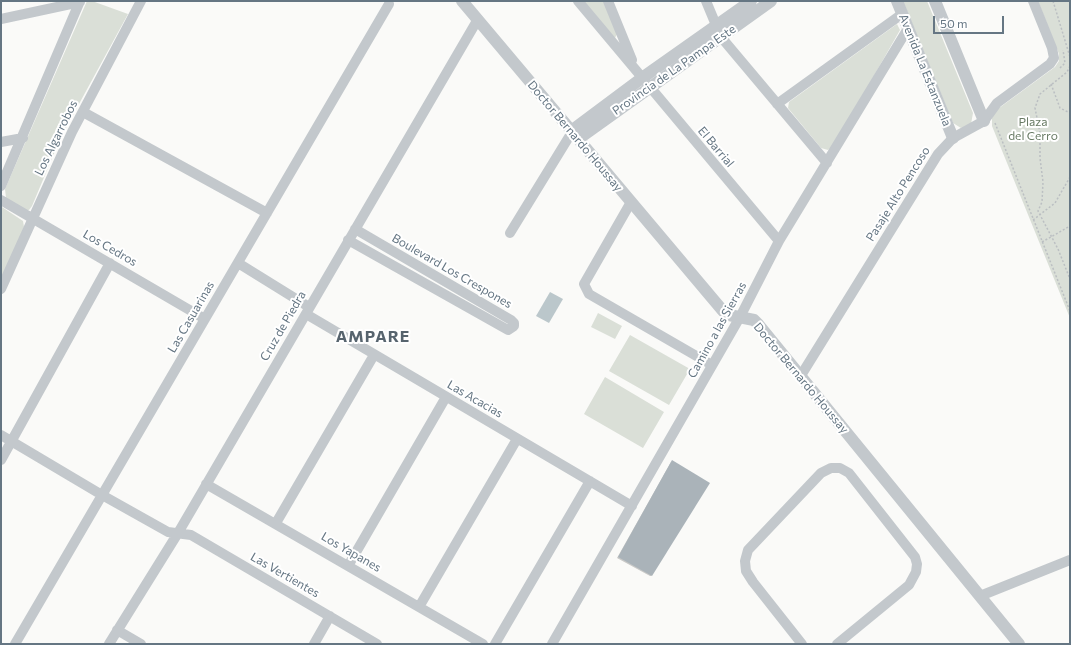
<!DOCTYPE html>
<style>
body{margin:0}
#map{position:relative;width:1071px;height:645px;overflow:hidden;background:#fafaf8;font-family:Commissioner,sans-serif}
canvas{display:block}
.frame{position:absolute;inset:0;border:2px solid #657683;pointer-events:none}
.scale{position:absolute;left:933px;top:16px;width:71px;height:18px;box-sizing:border-box;border:2px solid #657683;border-top:0;padding-left:5px;font-size:12px;line-height:14px;white-space:nowrap;color:#657683;-webkit-text-stroke:3px #fff;paint-order:stroke}
</style>
<div id="map">
<canvas width="1071" height="645"></canvas>
<div class="frame"></div>
<div class="scale">50 m</div>
</div>
<script>
const context = document.querySelector('canvas').getContext('2d');
context.lineJoin = 'round';
function fill(path, color) {
  context.fillStyle = color;
  context.fill(path, 'evenodd');
}
function poly(rows) {
  const path = new Path2D();
  for (const r of rows) {
    path.moveTo(r[0], r[1]);
    for (let i = 2; i < r.length; i += 2) path.lineTo(r[i], r[i + 1]);
  }
  return path;
}
function stroke(path, color, width, dash) {
  context.strokeStyle = color;
  context.lineWidth = width;
  context.lineCap = dash ? 'butt' : 'round';
  context.setLineDash(dash || []);
  context.stroke(path);
}
function label(font, color, halo, rows, align = 'center') {
  context.font = font + ' Commissioner,sans-serif';
  context.lineWidth = 4;
  context.setLineDash([]);
  context.textBaseline = 'middle';
  context.strokeStyle = halo;
  context.fillStyle = color;
  for (const [text, x, y, turn = 0] of rows) {
    context.save();
    context.translate(x, y);
    context.rotate((+turn || 0) * Math.PI / 180);
    context.textAlign = isNaN(turn) ? turn : align;
    if (halo) context.strokeText(text, 0, 0);
    context.fillText(text, 0, 0);
    context.restore();
  }
}
const green = poly([
 [87,1,92,1,128,14,61,137,32,206,29,210,25,210,6,198,5,189],
 [582,1,604,1,617,34,615,38],
 [903,1,927,1,973,113,971,124,961,128,953,123],
 [1038,1,1070,1,1070,318,992,126,992,118,995,111,1055,67,1059,61,1059,54],
 [897,24,900,30,834,146,828,150,821,148,788,108,789,102],
 [2,207,23,221,24,227,1,282],
 [598,313,622,326,615,339,591,327],
 [630,335,690,369,669,405,609,371],
 [605,377,664,412,643,448,584,414]
]);
const water = poly([
 [550,292,563,299,549,323,536,316]
]);
const shadow = poly([
 [671,462,651,576,650,576,617,558]
]);
const building = poly([
 [672,460,710,483,652,576,618,557]
]);
const path = poly([
 [1053,1,1070,57],
 [1070,66,1067,72,1040,94,1035,108,1040,133,1040,158,1043,182,1042,202,1038,211,1058,249,1070,279],
 [1060,68,1065,63,1063,50],
 [1051,84,1060,108,1070,113],
 [995,123,1070,311],
 [1033,220,1055,203,1070,177],
 [1042,242,1070,226]
]);
const minor = poly([
 [578,1,779,241],
 [608,1,632,60],
 [706,1,721,37,827,163],
 [1,19,80,2],
 [777,104,902,14],
 [83,112,267,213],
 [1,142,23,138],
 [1,186,80,1],
 [1,200,205,319],
 [631,202,584,284,589,294,712,365],
 [510,233,572,132],
 [348,240,508,330,514,326,514,323,511,320,355,229],
 [238,263,309,307],
 [1,289,72,132,141,1],
 [306,314,632,506],
 [800,377,938,154,953,138,984,121,997,103,1050,64,1054,58,1052,48,1033,1],
 [1,435,102,495,168,532,191,535,377,644],
 [1,460,110,263],
 [206,484,483,644],
 [276,523,374,355],
 [348,566,446,397],
 [980,596,1070,560],
 [419,607,517,439],
 [117,630,141,644],
 [15,644,389,4],
 [109,644,178,533,478,19],
 [314,644,330,616],
 [495,644,590,481],
 [552,644,740,317,779,241,907,30],
 [802,644,753,582,746,571,745,561,748,550,821,473,831,468,840,468,849,473,915,557,917,564,916,572,909,585,837,644]
]);
const tertiary = poly([
 [462,1,723,311,729,315,754,320,758,324,1019,644],
 [897,1,953,138],
 [935,1,984,121],
 [571,131,642,78,751,1],
 [578,139,771,1]
]);
const streetNames = [
 ["Provincia de La Pampa Este",674,70,-35],
 ["Avenida La Estanzuela",925,70,68],
 ["Doctor Bernardo Houssay",575,136,50],
 ["Los Algarrobos",56,138,-64],
 ["El Barrial",716,147,50],
 ["Pasaje Alto Pencoso",898,194,-58],
 ["Los Cedros",110,248,30],
 ["Boulevard Los Crespones",452,271,30],
 ["Las Casuarinas",191,317,-60],
 ["Cruz de Piedra",283,326,-60],
 ["Camino a las Sierras",717,330,-61],
 ["Doctor Bernardo Houssay",801,378,50],
 ["Las Acacias",475,399,30],
 ["Los Yapanes",351,552,30],
 ["Las Vertientes",285,575,30]
];
const parkNames = [
 ["Plaza",1033,122],
 ["del Cerro",1033,136]
];
const districtNames = [
 ["AMPARE",373,337]
];
fill(green, '#dadfd7');
fill(water, '#bbc7cb');
fill(shadow, '#0003');
fill(building, '#aab3b9');
stroke(path, '#bbbfc2', 1.5, [2, 2]);
stroke(minor, '#c3c8cc', 10);
stroke(tertiary, '#c3c8cc', 12);
label('12px', '#657683', '#fff', streetNames);
label('12px', '#687a64', '#fff', parkNames);
context.letterSpacing = '1px';
label('bold 16px', '#57646e', '#fff', districtNames);
context.letterSpacing = '0px';
</script>
